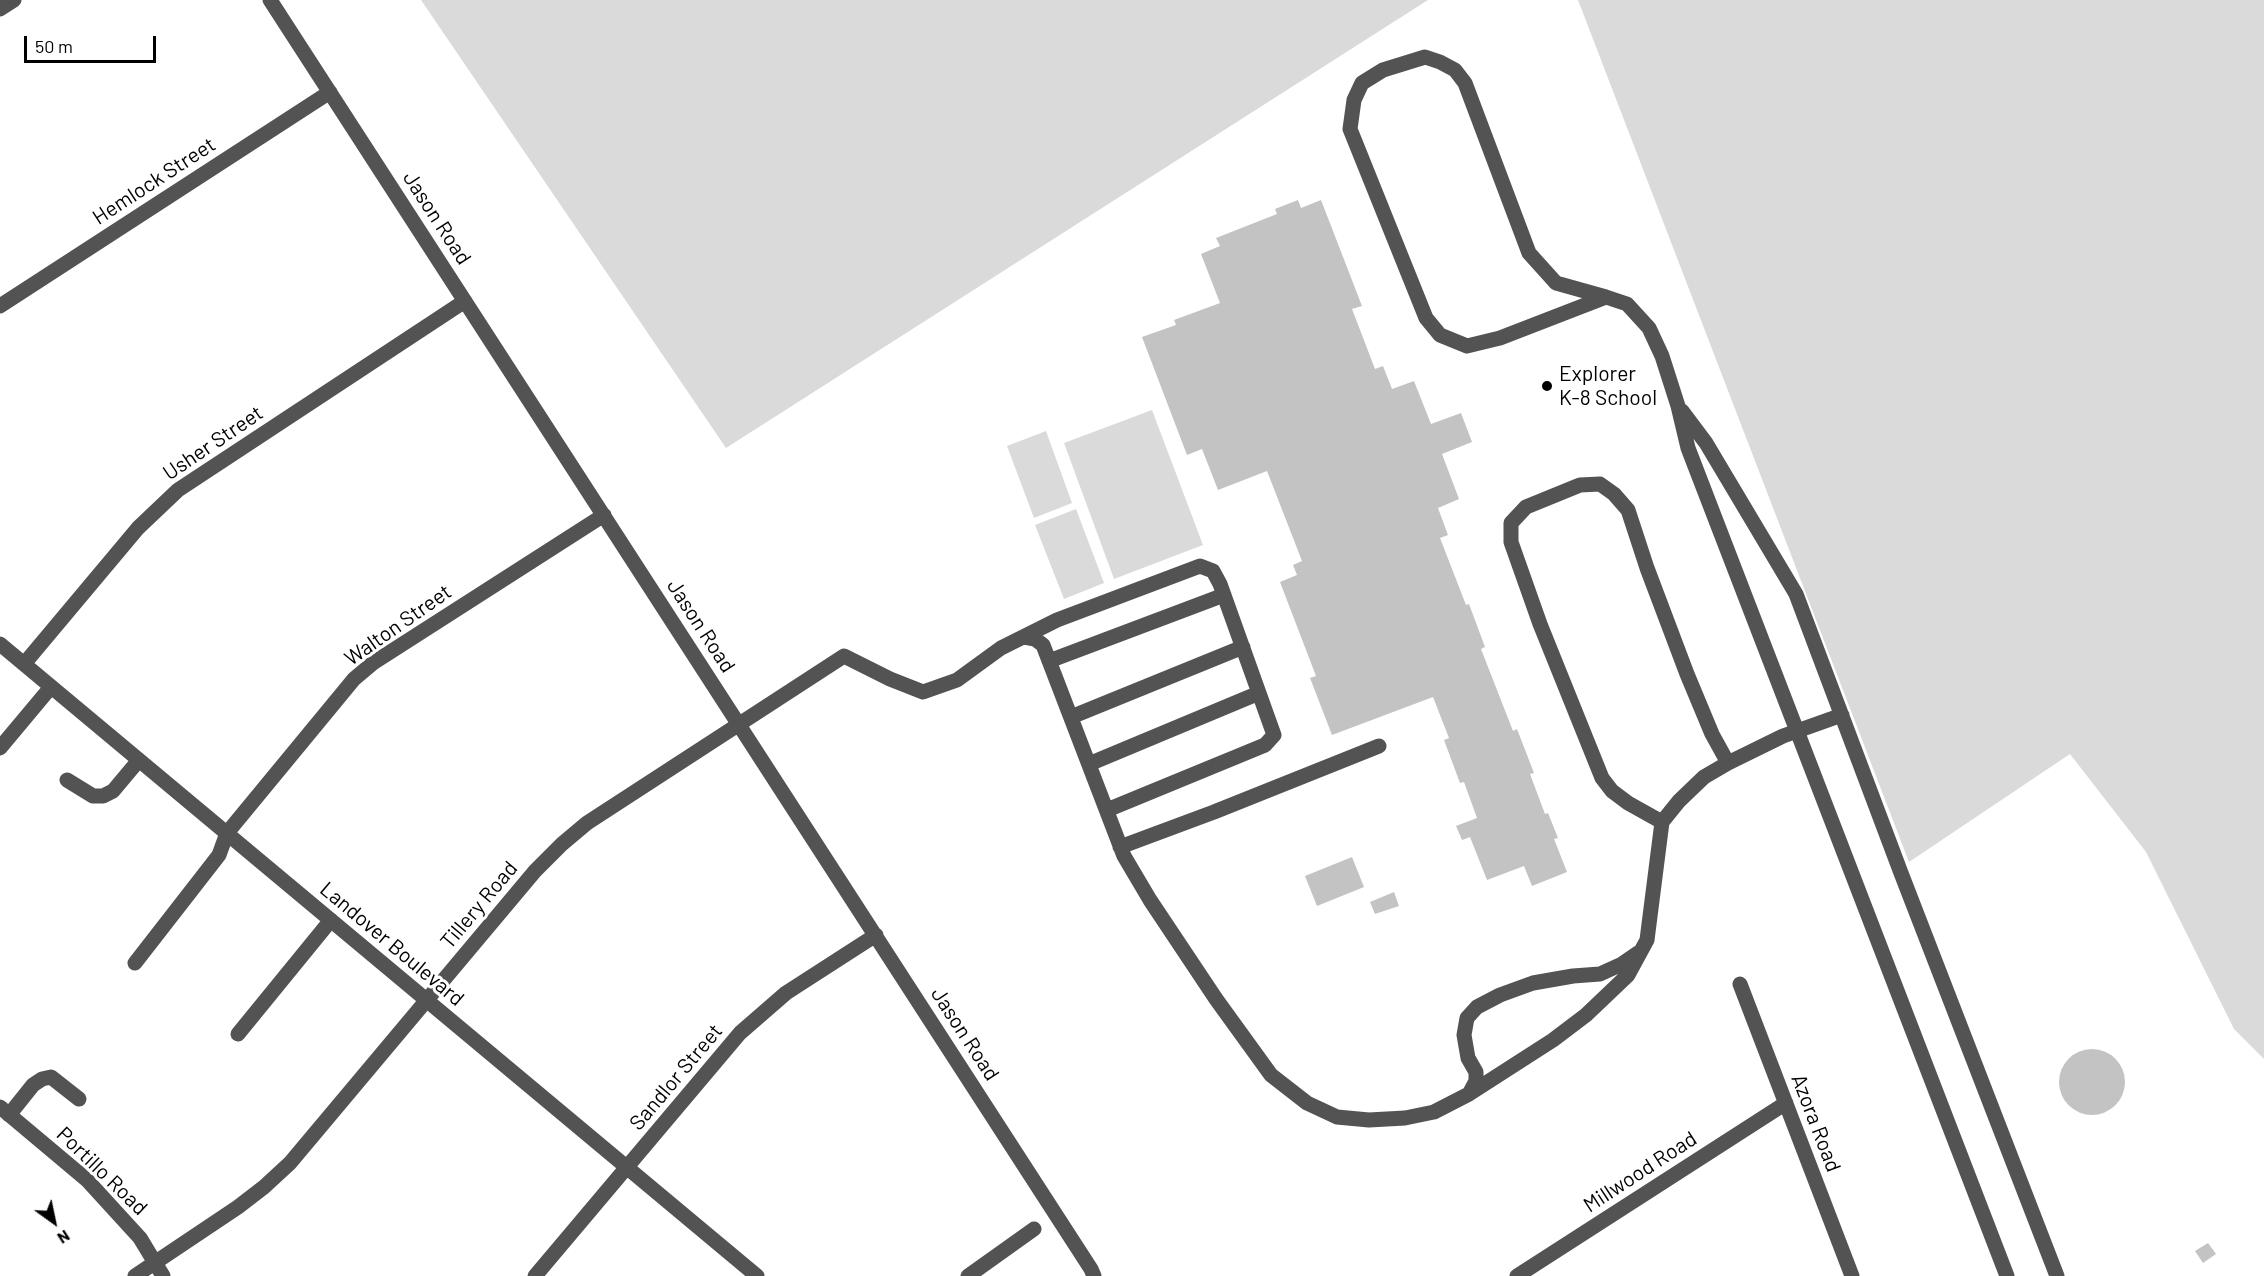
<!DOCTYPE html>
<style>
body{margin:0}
#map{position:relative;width:2264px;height:1276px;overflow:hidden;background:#fff;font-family:Barlow,sans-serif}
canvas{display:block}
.north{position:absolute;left:24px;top:1192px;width:60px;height:60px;-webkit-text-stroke:4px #fff;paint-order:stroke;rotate:147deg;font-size:16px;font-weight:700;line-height:24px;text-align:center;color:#000}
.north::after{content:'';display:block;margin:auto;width:21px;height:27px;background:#000;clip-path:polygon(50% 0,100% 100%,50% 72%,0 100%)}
.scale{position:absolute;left:24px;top:36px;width:132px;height:27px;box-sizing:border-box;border:3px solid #000;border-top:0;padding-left:8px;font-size:18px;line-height:21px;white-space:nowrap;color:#000;-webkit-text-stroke:4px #fff;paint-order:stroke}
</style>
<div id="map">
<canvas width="2264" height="1276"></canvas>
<div class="north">N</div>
<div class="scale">50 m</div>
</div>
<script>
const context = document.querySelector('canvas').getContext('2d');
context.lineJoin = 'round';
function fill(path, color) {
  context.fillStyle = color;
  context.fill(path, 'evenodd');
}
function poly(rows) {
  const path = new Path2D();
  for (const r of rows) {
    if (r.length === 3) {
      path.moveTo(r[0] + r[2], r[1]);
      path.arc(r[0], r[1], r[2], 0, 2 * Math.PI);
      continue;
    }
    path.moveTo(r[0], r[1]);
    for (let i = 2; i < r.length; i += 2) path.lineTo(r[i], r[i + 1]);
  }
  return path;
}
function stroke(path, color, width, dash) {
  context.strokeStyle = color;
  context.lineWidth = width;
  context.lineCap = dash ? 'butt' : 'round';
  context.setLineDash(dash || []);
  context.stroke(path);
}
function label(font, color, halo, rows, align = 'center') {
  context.font = font + ' Barlow,sans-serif';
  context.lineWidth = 6;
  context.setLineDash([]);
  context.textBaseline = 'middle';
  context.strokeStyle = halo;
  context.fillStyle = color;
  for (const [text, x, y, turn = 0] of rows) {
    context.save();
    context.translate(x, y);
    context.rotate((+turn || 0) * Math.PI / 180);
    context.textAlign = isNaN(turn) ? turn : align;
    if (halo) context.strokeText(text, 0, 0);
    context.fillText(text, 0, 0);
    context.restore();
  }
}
const green = poly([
 [421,0,1428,0,726,448],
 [1578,0,2264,0,2264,1059,2234,1029,2146,852,2070,754,1909,862],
 [1152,410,1203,545,1114,579,1064,443],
 [1046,431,1072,503,1034,518,1007,446],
 [1076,509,1104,583,1064,599,1035,525]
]);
const building = poly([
 [1298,200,1301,208,1321,200,1362,306,1352,309,1375,369,1383,366,1392,389,1414,381,1431,424,1461,413,1472,442,1442,454,1459,499,1438,508,1448,535,1440,538,1466,605,1469,604,1485,647,1481,649,1513,731,1517,729,1534,773,1530,774,1545,814,1548,813,1558,838,1554,839,1567,872,1532,886,1524,866,1487,880,1470,837,1462,840,1456,826,1477,818,1464,782,1460,783,1444,740,1449,738,1433,697,1332,735,1310,678,1316,676,1280,582,1297,575,1293,565,1302,561,1267,471,1218,490,1202,449,1187,455,1142,337,1176,325,1174,320,1220,303,1201,254,1220,246,1216,238,1277,214,1275,209],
 [1352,857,1364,887,1317,906,1305,876],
 [1394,892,1399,906,1375,914,1370,902],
 [2092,1082,33],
 [2208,1243,2216,1254,2203,1263,2195,1251]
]);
const minor = poly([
 [270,0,1091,1269,1094,1276],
 [0,9,14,0],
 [1606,297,1500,338,1467,346,1440,335,1426,318,1350,129,1354,100,1362,83,1383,70,1425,57,1440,62,1455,70,1465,83,1529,253,1556,283,1606,297,1627,304,1649,328,1662,356,1678,406,1688,448,2007,1276],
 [0,306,330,92],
 [1682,411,1706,443,1796,594,1901,873,2057,1276],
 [1024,637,1035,639,1043,645,1124,856,1150,900,1216,999,1271,1075,1307,1103,1337,1117,1369,1120,1405,1118,1434,1112,1469,1094,1553,1040,1586,1015,1628,975,1647,940,1662,822,1679,801,1704,777,1728,763,1783,736,1842,715],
 [0,644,757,1276],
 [1049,661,1224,595],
 [24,664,138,528,178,490,465,301],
 [1071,717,1243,647],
 [0,748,51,687],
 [1089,764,1259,693],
 [67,780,93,796,103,796,113,791,139,760],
 [1662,822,1628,803,1612,791,1602,778,1540,624,1511,542,1511,523,1526,507,1580,485,1600,484,1614,494,1628,510,1647,568,1687,674,1712,734,1728,763],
 [1120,847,1214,812,1379,746],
 [135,963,219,855,227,833,354,679,373,663,604,515],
 [1740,984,1852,1276],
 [238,1034,331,920],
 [1469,1094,1476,1081,1476,1072,1468,1058,1464,1035,1467,1018,1477,1007,1500,995,1533,983,1573,976,1600,974,1622,964,1638,953],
 [0,1107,87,1180,140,1238,163,1276],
 [9,1115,33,1085,42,1079,51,1077,79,1099],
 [135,1276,238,1207,264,1187,290,1163,535,871,562,844,587,823,844,656,890,679,923,692,957,680,1001,648,1057,620,1200,566,1213,571,1220,584,1274,735,1265,745,1107,810],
 [535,1276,740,1033,786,993,876,935],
 [968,1276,1034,1229],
 [1517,1276,1786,1103]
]);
const markers = [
 [1547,386,6,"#000"]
];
const streetNames = [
 ["Hemlock Street",154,181,-33],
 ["Jason Road",437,218,57],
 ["Usher Street",213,443,-34],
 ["Walton Street",398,625,-35],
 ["Jason Road",701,626,57],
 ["Tillery Road",479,905,-50],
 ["Landover Boulevard",392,944,40],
 ["Jason Road",965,1034,57],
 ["Sandlor Street",676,1077,-50],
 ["Azora Road",1816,1123,69],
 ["Portillo Road",102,1171,44],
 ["Millwood Road",1640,1172,-33]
];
const poiNames = [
 ["Explorer",1559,374],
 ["K-8 School",1559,398]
];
fill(green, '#dadada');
fill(building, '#c3c3c3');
stroke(minor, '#535353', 15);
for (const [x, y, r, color] of markers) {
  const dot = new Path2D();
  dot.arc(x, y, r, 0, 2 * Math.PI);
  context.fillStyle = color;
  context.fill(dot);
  stroke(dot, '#fff', 2);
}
label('21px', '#000', '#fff', streetNames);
label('21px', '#000', '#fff', poiNames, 'left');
</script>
